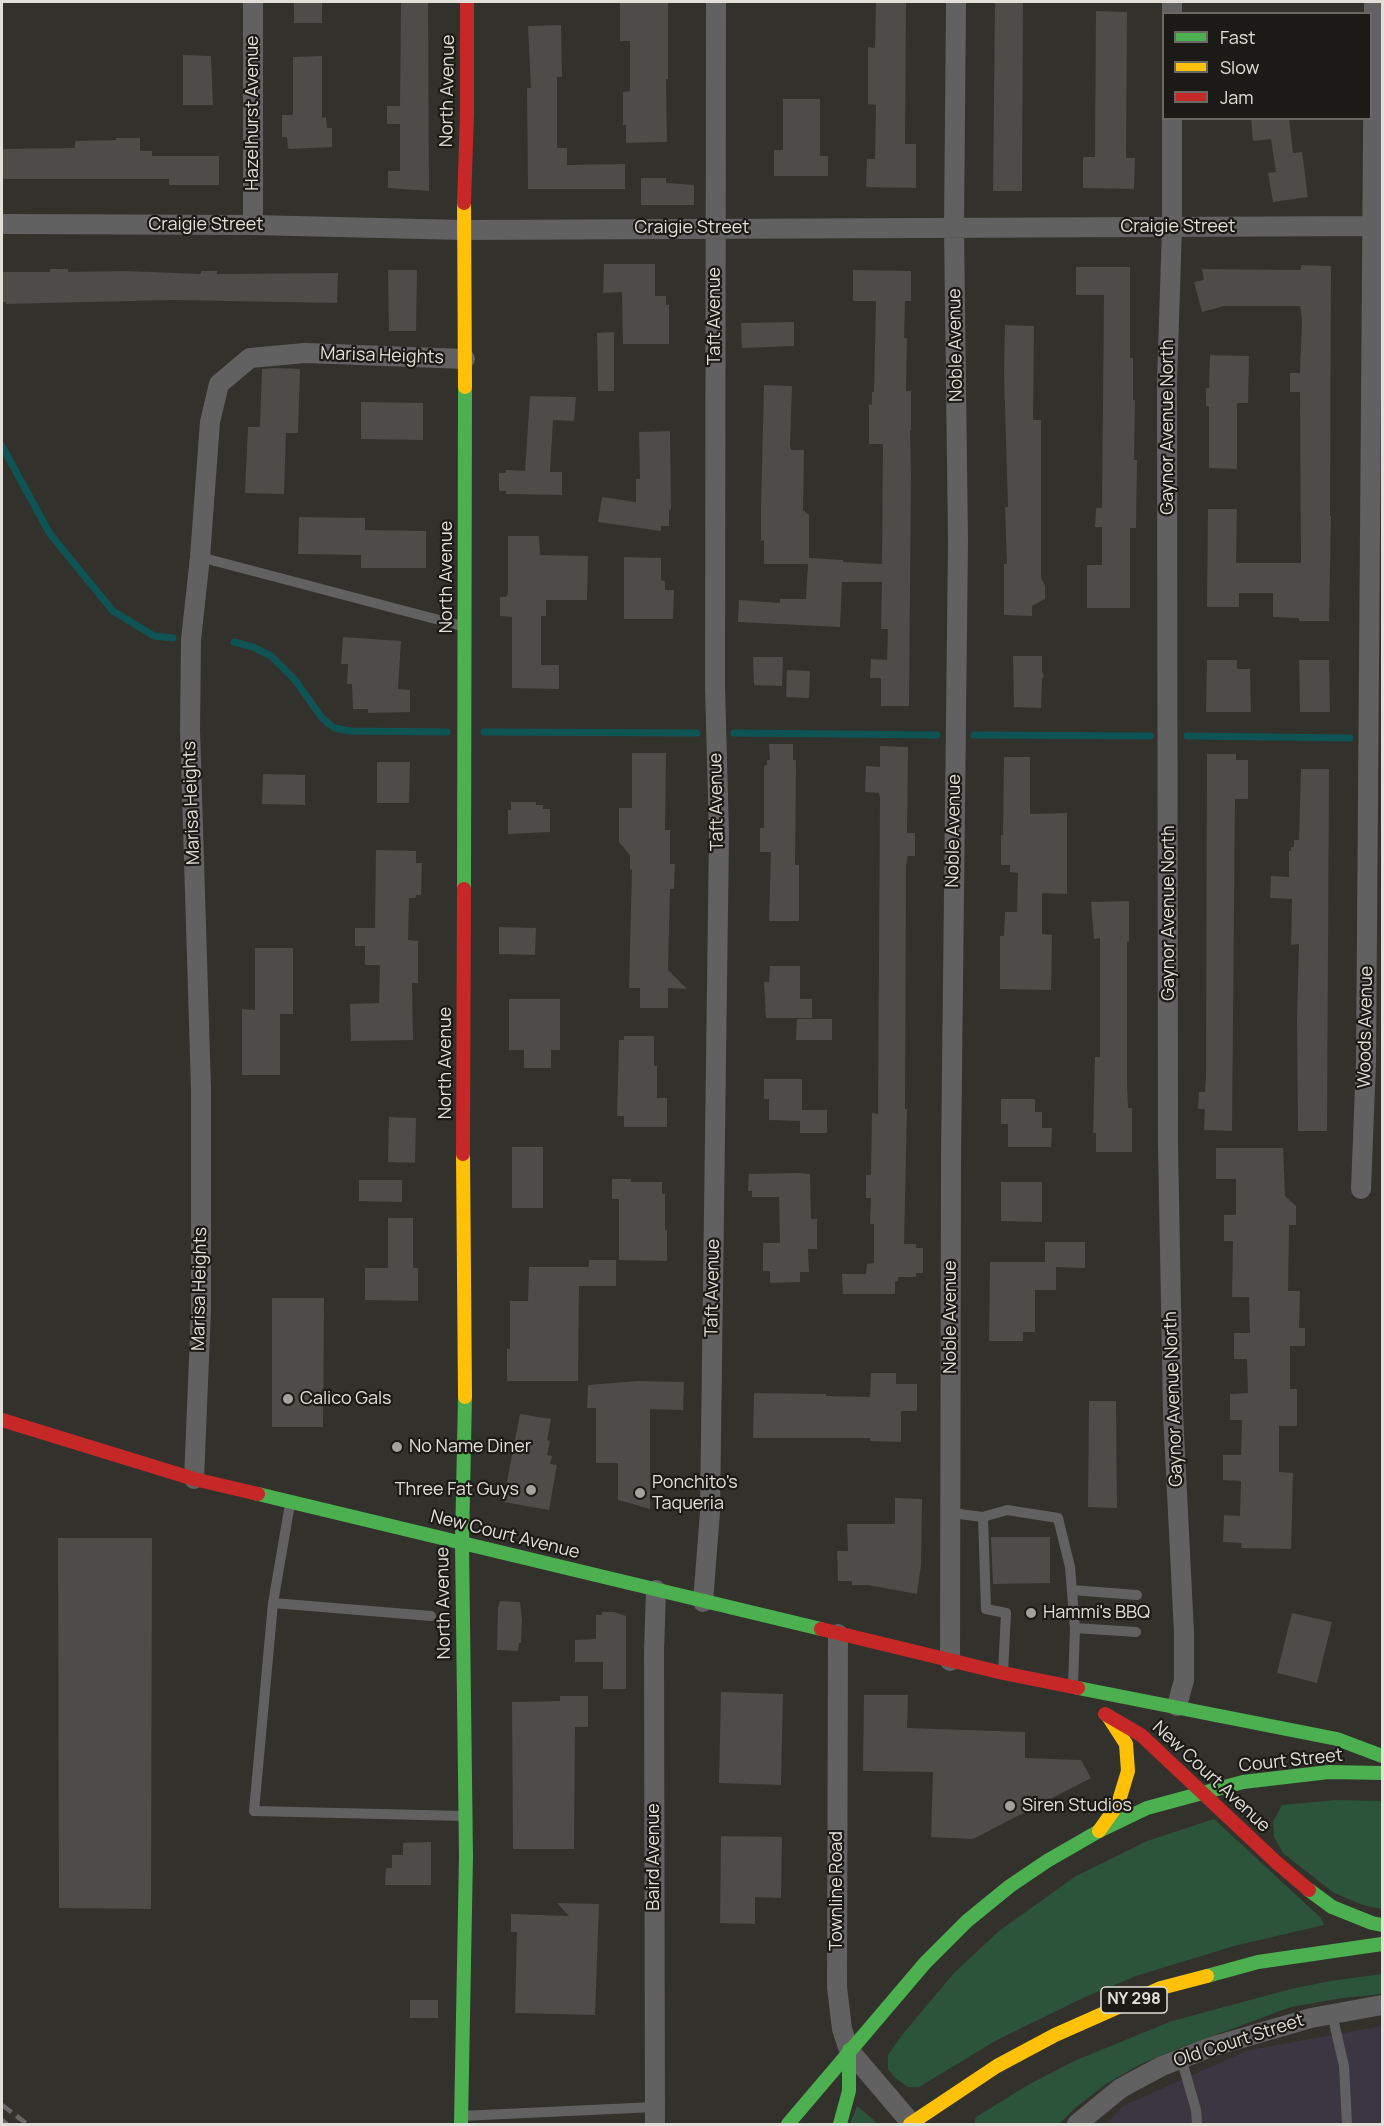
<!DOCTYPE html>
<style>
body{margin:0}
#map{position:relative;width:1384px;height:2126px;overflow:hidden;background:#32312c;font-family:Manrope,sans-serif}
canvas{display:block}
.frame{position:absolute;inset:0;border:3px solid #e1dfd8;pointer-events:none}
.legend{position:absolute;left:1162px;top:12px;width:210px;height:108px;box-sizing:border-box;background:#1c1a16;border:2px solid #6b6964;margin:0;padding:8px 10px;list-style:none;font-size:18px;color:#e1dfd8}
.legend li{display:flex;align-items:center;gap:12px;height:30px}
.legend b{width:30px;border:2px solid #6b6964}
</style>
<div id="map">
<canvas width="1384" height="2126"></canvas>
<div class="frame"></div>
<ul class="legend">
<li><b style="height:8px;background:#4caf50"></b>Fast</li>
<li><b style="height:8px;background:#ffc107"></b>Slow</li>
<li><b style="height:8px;background:#c62828"></b>Jam</li>
</ul>
</div>
<script>
const context = document.querySelector('canvas').getContext('2d');
context.lineJoin = 'round';
function fill(path, color) {
  context.fillStyle = color;
  context.fill(path, 'evenodd');
}
function poly(rows) {
  const path = new Path2D();
  for (const r of rows) {
    path.moveTo(r[0], r[1]);
    for (let i = 2; i < r.length; i += 2) path.lineTo(r[i], r[i + 1]);
  }
  return path;
}
function stroke(path, color, width, dash) {
  context.strokeStyle = color;
  context.lineWidth = width;
  context.lineCap = dash ? 'butt' : 'round';
  context.setLineDash(dash || []);
  context.stroke(path);
}
function label(font, color, halo, rows, align = 'center') {
  context.font = font + ' Manrope,sans-serif';
  context.lineWidth = 4.5;
  context.setLineDash([]);
  context.textBaseline = 'middle';
  context.strokeStyle = halo;
  context.fillStyle = color;
  for (const [text, x, y, turn = 0] of rows) {
    context.save();
    context.translate(x, y);
    context.rotate((+turn || 0) * Math.PI / 180);
    context.textAlign = isNaN(turn) ? turn : align;
    if (halo) context.strokeText(text, 0, 0);
    context.fillText(text, 0, 0);
    context.restore();
  }
}
const industrial = poly([
 [1382,2026,1382,2124,1106,2124,1123,2106,1249,2050]
]);
const green = poly([
 [1336,1800,1382,1801,1382,1909,1363,1905,1334,1893,1283,1853,1274,1837,1273,1822,1282,1805],
 [1214,1819,1321,1918,1324,1925,1234,1946,1136,1976,1083,1998,997,2040,919,2087,908,2087,894,2077,888,2069,888,2055,902,2035,954,1973,999,1931,1076,1876,1147,1841],
 [1382,1974,1382,1994,1342,1998,1291,2007,1169,2052,1139,2065,1106,2084,1075,2108,1059,2124,974,2124,976,2117,1028,2085,1074,2061,1172,2021,1291,1989,1330,1981],
 [857,2106,875,2121,876,2124,850,2124]
]);
const stream = poly([
 [2,446,50,534,113,611,154,636,173,638],
 [234,642,253,647,271,656,295,680,322,718,334,728,350,731,447,732],
 [484,732,697,733],
 [734,733,937,735],
 [974,735,1151,736],
 [1187,736,1350,738]
]);
const building = poly([
 [294,2,322,2,322,23,294,23],
 [401,2,428,2,429,191,388,188,388,171,400,171,400,124,387,124,387,106,400,106],
 [620,2,668,2,668,79,666,79,667,142,626,143,626,125,623,125,623,92,630,91,630,41,620,41],
 [876,2,906,2,905,144,916,144,916,188,866,187,867,159,875,159,876,105,868,104,868,47,875,48],
 [995,2,1023,2,1022,191,993,191],
 [1096,11,1127,12,1126,158,1135,158,1134,189,1083,188,1083,157,1095,157],
 [561,25,562,77,557,77,557,148,567,148,567,165,625,164,625,189,528,189,527,88,531,88,528,26],
 [183,55,211,56,213,105,183,105],
 [322,56,322,118,326,117,327,128,332,128,332,147,290,149,288,148,287,137,282,137,282,115,293,115,293,57],
 [783,99,820,99,820,156,828,156,828,176,774,176,774,150,783,150],
 [1251,118,1289,118,1293,153,1302,152,1308,197,1273,202,1268,173,1276,172,1271,139,1253,141],
 [116,138,140,138,140,151,152,151,152,156,219,156,219,185,169,185,169,179,2,179,2,149,75,148,75,141,116,140],
 [641,178,666,178,666,183,694,185,694,205,641,205],
 [604,264,655,264,655,296,666,296,666,305,669,305,669,344,623,344,622,292,603,293],
 [1301,265,1331,266,1330,516,1331,516,1329,621,1299,621,1299,618,1273,617,1273,593,1239,593,1239,607,1207,607,1208,509,1237,509,1236,563,1301,563,1300,392,1290,392,1290,373,1300,373,1302,318,1300,306,1224,306,1202,312,1194,282,1204,280,1202,269,1301,270],
 [1076,267,1130,267,1130,358,1133,358,1133,400,1135,400,1134,460,1137,460,1136,528,1130,528,1130,608,1087,608,1087,565,1102,565,1102,527,1095,527,1096,508,1102,508,1104,295,1076,295],
 [50,269,68,269,68,272,126,271,201,274,201,271,217,271,217,274,338,273,337,303,172,300,6,304,6,302,2,302,2,272,50,272],
 [388,270,417,270,416,331,389,331],
 [853,270,911,271,911,301,905,301,904,338,907,338,906,391,911,391,911,430,910,430,911,473,909,706,881,706,881,678,870,678,871,659,887,660,888,629,881,629,882,582,842,582,840,627,738,622,739,600,780,603,780,599,806,599,808,564,764,564,764,540,761,541,761,507,764,385,792,386,790,445,791,450,804,450,803,510,809,515,809,558,843,560,843,562,882,564,883,444,869,444,869,404,872,405,872,392,874,392,876,301,853,301],
 [794,322,794,346,742,348,741,323],
 [1005,325,1034,326,1033,420,1041,420,1041,578,1045,586,1045,599,1032,606,1032,616,1004,615,1004,564,1007,564,1005,507,1008,507,1004,374],
 [614,332,614,391,598,391,597,333],
 [1210,355,1249,356,1248,403,1237,403,1237,469,1209,468,1209,406,1206,406,1206,388,1209,388],
 [273,368,300,369,298,433,286,433,284,494,245,493,248,427,260,427,262,369],
 [530,396,576,397,574,421,553,420,550,472,562,472,562,495,506,494,506,491,499,491,499,473,506,473,506,470,525,471],
 [361,402,423,403,423,440,361,439],
 [670,431,671,509,669,510,669,526,661,526,661,531,598,522,602,497,636,502,636,479,640,479,639,432],
 [299,517,365,518,365,530,426,531,426,568,361,568,361,555,298,554],
 [508,536,539,536,540,555,588,556,587,600,546,600,546,616,541,616,541,665,559,665,559,689,512,688,512,617,500,616,500,597,506,597,508,594],
 [624,557,661,558,661,580,665,581,665,590,674,590,673,619,624,619],
 [343,637,401,641,398,689,410,690,410,712,368,713,368,709,353,709,352,684,347,684,348,664,341,664],
 [1013,656,1042,656,1042,672,1044,676,1042,679,1041,708,1014,707],
 [753,657,783,657,782,686,754,685],
 [1207,660,1237,660,1237,669,1250,669,1251,712,1206,712],
 [1299,660,1329,660,1330,712,1300,712],
 [787,670,810,671,809,698,786,697],
 [769,744,793,744,793,760,796,760,795,865,799,865,799,921,769,921,771,852,760,852,760,828,764,828,764,766,767,765,767,760,770,760],
 [880,746,908,747,907,833,915,833,915,856,908,856,906,866,905,1109,907,1109,904,1244,916,1244,916,1248,923,1248,923,1273,916,1273,916,1277,898,1277,898,1281,895,1282,895,1294,843,1294,842,1274,866,1274,867,1264,874,1263,874,1224,870,1224,871,1198,866,1198,866,1175,871,1175,872,1113,878,1114,880,798,879,793,865,792,866,766,880,767],
 [632,753,666,753,665,830,670,830,670,864,675,864,674,889,670,889,668,970,687,989,668,988,668,1008,640,1008,640,988,629,988,632,870,630,869,630,855,619,842,619,808,632,808],
 [1207,754,1236,754,1236,760,1248,760,1248,799,1235,799,1232,1131,1204,1130,1205,1109,1198,1109,1199,1092,1205,1092,1206,1079],
 [1004,757,1030,757,1030,814,1067,813,1067,894,1042,893,1042,934,1052,935,1051,990,1000,989,1000,936,1004,936,1005,912,1017,912,1018,873,1010,872,1010,865,1001,865,1001,835,1003,835],
 [377,762,410,762,409,803,377,803],
 [1301,769,1329,769,1327,1131,1298,1131,1297,1018,1299,944,1291,945,1292,899,1270,898,1271,876,1289,877,1289,851,1291,851,1291,847,1294,847,1294,840,1299,840],
 [263,774,305,775,305,805,262,804],
 [511,802,536,802,536,805,543,805,543,809,550,809,550,832,508,834,508,810,511,810],
 [376,850,416,851,416,863,422,863,421,895,416,895,416,898,409,898,408,940,418,941,418,983,412,983,413,1040,351,1041,350,1004,379,1003,380,965,365,965,365,946,355,946,355,928,375,928],
 [1129,901,1129,941,1127,942,1127,1085,1128,1108,1132,1108,1132,1152,1096,1152,1096,1133,1093,1133,1095,1057,1100,1057,1100,938,1094,939,1091,902],
 [499,927,536,928,535,955,499,954],
 [255,948,293,948,293,1014,280,1014,280,1075,242,1075,242,1009,255,1010],
 [770,966,800,966,800,999,812,999,812,1018,766,1018,764,982,769,982],
 [509,999,560,999,560,1050,551,1050,551,1068,524,1068,524,1050,509,1050],
 [797,1019,832,1019,832,1040,796,1040],
 [624,1036,654,1036,654,1066,657,1066,657,1098,667,1098,667,1127,624,1127,624,1116,617,1116,619,1040,624,1040],
 [764,1079,802,1079,802,1110,827,1110,827,1133,800,1133,800,1121,769,1120,769,1099,764,1099],
 [1001,1099,1035,1099,1035,1112,1042,1112,1042,1128,1052,1128,1051,1147,1008,1147,1008,1124,1001,1124],
 [389,1117,416,1118,415,1163,388,1162],
 [512,1147,543,1147,543,1208,512,1208],
 [1216,1148,1283,1148,1285,1196,1296,1206,1296,1225,1289,1225,1288,1291,1300,1291,1299,1328,1305,1328,1305,1346,1290,1346,1290,1389,1297,1389,1297,1426,1279,1426,1279,1472,1293,1473,1291,1549,1241,1548,1242,1543,1223,1542,1224,1515,1240,1516,1241,1481,1223,1480,1223,1455,1241,1455,1242,1420,1230,1420,1230,1394,1248,1393,1247,1359,1234,1359,1234,1333,1250,1333,1249,1297,1232,1297,1233,1241,1224,1241,1224,1215,1236,1215,1236,1179,1216,1179],
 [798,1173,810,1174,811,1219,817,1219,817,1249,808,1249,809,1272,800,1272,800,1282,770,1283,770,1271,763,1271,763,1243,780,1243,779,1197,752,1197,752,1191,748,1191,749,1174],
 [612,1179,631,1179,631,1182,662,1182,662,1194,665,1194,665,1230,667,1230,667,1261,619,1260,619,1199,612,1199],
 [359,1180,402,1180,402,1202,359,1201],
 [1001,1182,1042,1182,1042,1222,1001,1221],
 [388,1218,413,1218,413,1268,418,1268,418,1301,365,1300,365,1268,388,1268],
 [1045,1242,1085,1242,1085,1268,1056,1267,1056,1290,1035,1290,1035,1332,1023,1332,1023,1341,989,1341,990,1262,1045,1262],
 [589,1260,616,1260,616,1286,579,1286,578,1381,507,1381,507,1349,510,1349,510,1301,528,1301,529,1267,589,1267],
 [272,1298,324,1298,323,1427,272,1427],
 [871,1373,896,1373,896,1384,917,1384,917,1411,901,1411,901,1442,870,1441,870,1438,753,1438,754,1393,826,1394,826,1396,870,1397],
 [638,1381,684,1382,683,1410,650,1409,650,1509,618,1500,618,1463,596,1463,596,1408,587,1408,588,1385],
 [1089,1401,1116,1401,1117,1508,1088,1507],
 [520,1414,551,1419,547,1440,550,1441,547,1455,552,1456,550,1464,557,1465,549,1510,503,1502],
 [895,1498,922,1499,921,1565,917,1594,868,1585,852,1585,852,1581,838,1581,837,1551,848,1551,847,1524,895,1524],
 [991,1537,1050,1537,1050,1583,993,1584],
 [58,1538,152,1538,151,1909,59,1908],
 [500,1601,520,1602,522,1620,521,1643,519,1643,518,1651,497,1650,498,1608],
 [602,1612,614,1612,626,1616,626,1689,603,1689,603,1662,575,1662,575,1640,596,1639,596,1615,602,1615],
 [1292,1613,1332,1622,1317,1683,1277,1673],
 [721,1692,783,1694,781,1785,719,1783],
 [864,1695,908,1695,907,1728,1025,1732,1025,1758,1081,1760,1091,1778,973,1839,931,1837,933,1772,863,1771],
 [560,1696,588,1696,588,1727,575,1727,574,1849,513,1849,512,1702,560,1701],
 [721,1836,782,1837,781,1898,755,1897,755,1924,720,1923],
 [431,1842,431,1885,385,1885,386,1868,392,1868,392,1855,403,1855,403,1843],
 [557,1903,599,1904,595,2015,515,2013,517,1932,511,1932,511,1914,569,1916],
 [410,2000,438,2000,438,2018,410,2018]
]);
const lane = poly([
 [200,557,462,626],
 [290,1504,273,1603,254,1811,465,1816],
 [951,1513,983,1517],
 [1072,1590,1137,1595],
 [273,1603,431,1616],
 [1075,1628,1136,1632],
 [1003,1673,1006,1613,986,1609,983,1517,1007,1510,1058,1518,1070,1567,1075,1628,1073,1686],
 [1332,2014,1344,2066,1347,2124],
 [1181,2058,1196,2110,1197,2124],
 [461,2116,655,2107]
]);
const street = poly([
 [1172,2,1172,14],
 [1172,118,1172,228,1167,382,1168,1144,1173,1413,1184,1633,1184,1680,1177,1706],
 [2,224,253,225,463,230,1382,226],
 [253,225,253,2],
 [1361,1189,1366,1062,1374,2],
 [194,1479,201,1310,201,1089,190,730,191,640,200,557,210,422,219,384,250,358,305,353,465,359],
 [703,1602,710,1512,719,834,715,687,716,2],
 [838,1634,837,1987,842,2029,849,2050,912,2124],
 [950,1661,951,1159,958,541,954,228,956,2],
 [655,2124,654,1652,656,1590],
 [1077,2124,1121,2088,1162,2066,1211,2047,1311,2018,1382,2005]
]);
const fast = poly([
 [464,889,465,387],
 [258,1494,821,1629],
 [1078,1688,1337,1739,1382,1756],
 [1309,1890,1332,1907,1372,1923,1382,1925],
 [1207,1976,1258,1962,1382,1944],
 [461,2124,466,1856,462,1542,465,1397],
 [788,2124,925,1963,967,1921,1010,1886,1047,1861,1099,1831,1147,1808,1243,1782,1329,1772,1382,1773],
 [840,2124,849,2091,849,2050]
]);
const slow = poly([
 [464,203,465,387],
 [463,1154,465,1397],
 [1099,1831,1118,1804,1128,1771,1126,1744,1108,1716],
 [910,2124,997,2066,1055,2035,1161,1988,1207,1976]
]);
const jam = poly([
 [464,203,467,114,467,2],
 [463,1154,464,889],
 [2,1420,194,1479,258,1494],
 [821,1629,1003,1673,1078,1688],
 [1105,1714,1141,1735,1276,1862,1309,1890]
]);
const rail = poly([
 [2,2105,27,2124],
 [2,2120,7,2124]
]);
const markers = [
 [288,1399,6,"#a4a29c"],
 [397,1447,6,"#a4a29c"],
 [531,1490,6,"#a4a29c"],
 [640,1493,6,"#a4a29c"],
 [1031,1613,6,"#a4a29c"],
 [1010,1806,6,"#a4a29c"]
];
const shields = [
 [1134,2000,66]
];
const shieldNames = [
 ["NY 298",1134,2000]
];
const streetNames = [
 ["North Avenue",448,91,-89],
 ["Hazelhurst Avenue",253,113,-90],
 ["Craigie Street",206,225],
 ["Craigie Street",1178,227],
 ["Craigie Street",692,228],
 ["Taft Avenue",715,316,-90],
 ["Noble Avenue",956,345,-91],
 ["Marisa Heights",382,356,2],
 ["Gaynor Avenue North",1168,427,-90],
 ["North Avenue",447,577,-90],
 ["Taft Avenue",717,802,-91],
 ["Marisa Heights",192,803,-92],
 ["Noble Avenue",954,831,-89],
 ["Gaynor Avenue North",1169,913,-90],
 ["Woods Avenue",1366,1027,-89],
 ["North Avenue",446,1063,-90],
 ["Taft Avenue",713,1288,-89],
 ["Marisa Heights",200,1289,-89],
 ["Noble Avenue",951,1317,-90],
 ["Gaynor Avenue North",1174,1399,-92],
 ["New Court Avenue",505,1535,14],
 ["North Avenue",444,1603,-91],
 ["Court Street",1291,1761,-6],
 ["New Court Avenue",1211,1777,43],
 ["Baird Avenue",654,1857,-90],
 ["Townline Road",837,1891,-90],
 ["Old Court Street",1239,2041,-18]
];
const poiNames = [
 ["Calico Gals",300,1399],
 ["No Name Diner",409,1447],
 ["Ponchito's",652,1483],
 ["Taqueria",652,1504],
 ["Three Fat Guys",519,1490,"right"],
 ["Hammi's BBQ",1043,1613],
 ["Siren Studios",1022,1806]
];
fill(industrial, '#3c3643');
fill(green, '#2c543a');
stroke(stream, '#0f5454', 7);
fill(building, '#4d4c48');
stroke(lane, '#616161', 10);
stroke(street, '#616161', 20);
stroke(fast, '#4caf50', 14);
stroke(slow, '#ffc107', 14);
stroke(jam, '#c62828', 14);
stroke(rail, '#686765', 4.5, [12, 6]);
for (const [x, y, r, color] of markers) {
  const dot = new Path2D();
  dot.arc(x, y, r, 0, 2 * Math.PI);
  context.fillStyle = color;
  context.fill(dot);
  stroke(dot, '#1c1a16', 2);
}
for (const [x, y, w] of shields) {
  const box = new Path2D();
  box.roundRect(x - w / 2, y - 13, w, 26, 4.5);
  context.fillStyle = '#1c1a16';
  context.fill(box);
  stroke(box, '#e1dfd8', 1.5);
}
label('bold 16px', '#e1dfd8', null, shieldNames);
label('18px', '#e1dfd8', '#1c1a16', streetNames);
label('18px', '#e1dfd8', '#1c1a16', poiNames, 'left');
</script>
